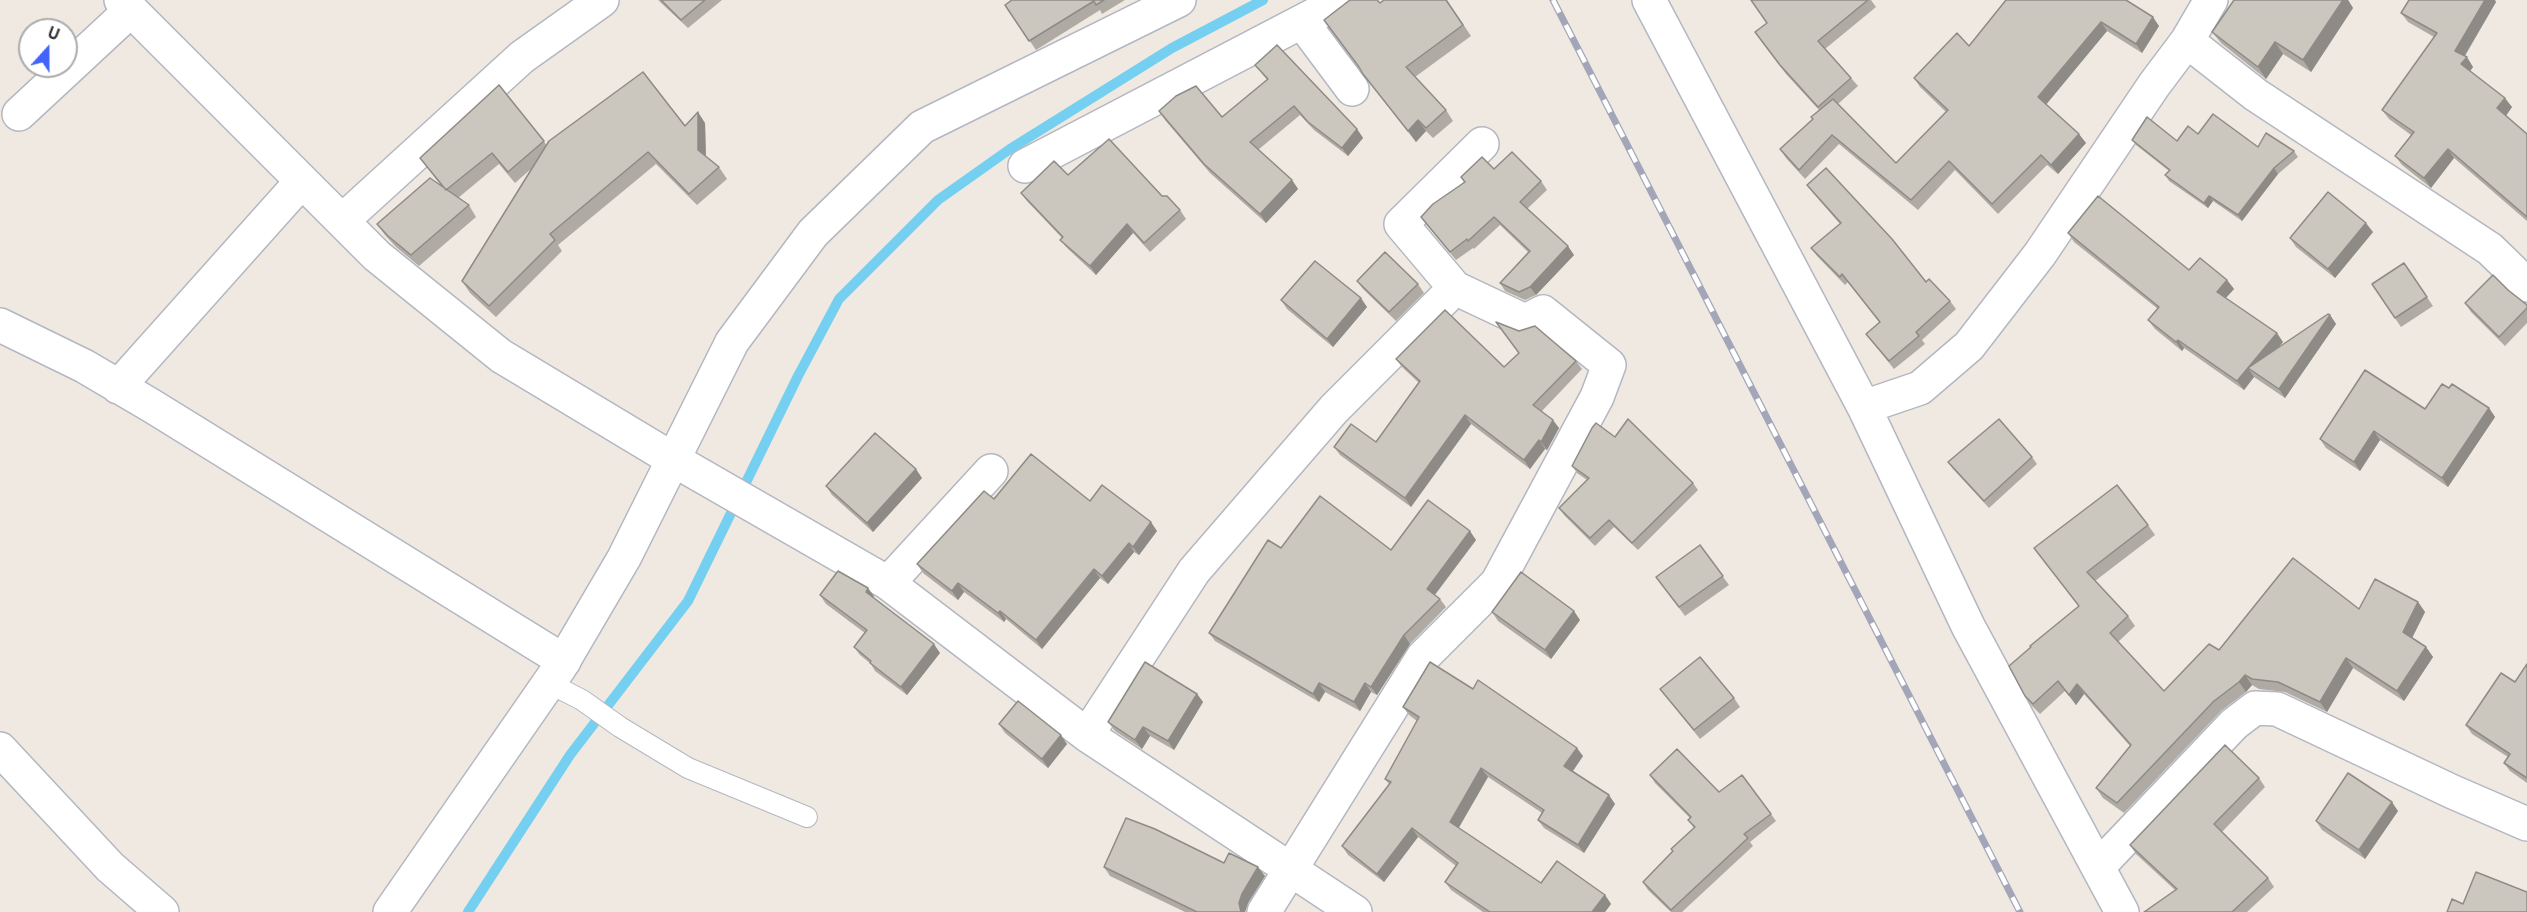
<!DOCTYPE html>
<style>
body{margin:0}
#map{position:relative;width:2527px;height:912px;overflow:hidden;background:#efe9e1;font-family:Ubuntu,sans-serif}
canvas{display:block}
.north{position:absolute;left:18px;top:18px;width:60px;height:60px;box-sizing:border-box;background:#fff;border:2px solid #ababab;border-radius:50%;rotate:21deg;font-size:16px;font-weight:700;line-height:24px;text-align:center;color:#2e2e2e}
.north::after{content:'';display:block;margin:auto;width:21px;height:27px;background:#4264fb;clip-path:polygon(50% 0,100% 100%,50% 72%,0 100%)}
</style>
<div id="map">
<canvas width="2527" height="912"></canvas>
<div class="north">U</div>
</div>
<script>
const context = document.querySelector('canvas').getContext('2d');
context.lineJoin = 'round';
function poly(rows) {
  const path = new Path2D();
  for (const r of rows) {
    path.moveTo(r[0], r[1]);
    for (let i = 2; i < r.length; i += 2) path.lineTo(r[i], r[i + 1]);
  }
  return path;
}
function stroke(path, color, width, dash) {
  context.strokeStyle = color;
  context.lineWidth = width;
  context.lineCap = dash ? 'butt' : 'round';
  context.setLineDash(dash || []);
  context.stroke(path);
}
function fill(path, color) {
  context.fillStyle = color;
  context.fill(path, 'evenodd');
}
const stream = poly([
 [468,912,570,755,688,601,798,376,839,299,938,200,1010,149,1172,48,1263,0]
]);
const lane = poly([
 [549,683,582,700,620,727,688,768,807,817]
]);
const street = poly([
 [121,0,377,256,501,356,674,460,888,583,1087,735,1355,912],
 [1649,0,1864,407,1968,626,2122,912],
 [1302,22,1352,89],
 [2187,41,2256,95,2490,249,2527,285],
 [19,114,131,10],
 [1025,166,1343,0],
 [342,221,522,57,602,0],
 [0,325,84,366,152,406,564,661],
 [118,387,302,181],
 [1864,407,1920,388,1969,346,2040,254,2154,85,2187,41,2211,0],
 [888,583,991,471],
 [1087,735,1194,571,1334,409,1455,288],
 [0,749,110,867,162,912],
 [2098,867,2234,724,2255,708,2277,709,2453,792,2527,824],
 [1264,912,1423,657,1497,583,1597,397,1609,365,1543,312,1525,321,1455,288,1401,224,1482,144]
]);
const secondary = poly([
 [390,912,560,667,624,558,732,342,813,233,922,127,1179,0]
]);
const rail = poly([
 [1553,0,2020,912]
]);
const wall = poly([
 [658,0,722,0,688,28],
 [1012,0,1125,0,1102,14,1100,10,1036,50,1005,5],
 [1447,0,1471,36,1415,77,1446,110,1453,121,1433,138,1426,131,1416,142,1363,74,1380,3],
 [1751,0,1871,0,1876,7,1825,49,1851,78,1858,86,1838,104,1896,163,1946,112,1920,87,1914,78,1969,46,2006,0,2159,26,2142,53,2107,31,2046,104,2086,143,2058,174,2047,165,1998,214,1955,170,1918,210,1839,144,1805,179,1786,158,1780,149,1813,119,1819,110,1786,74,1761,41,1767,23],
 [2234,0,2348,0,2353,8,2311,72,2283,54,2266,79,2221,43,2212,32],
 [2496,2,2465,56,2473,67,2470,71,2512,107,2506,116,2527,134,2527,221,2454,158,2431,188,2402,165,2395,156,2411,135,2389,119,2382,110,2434,37,2408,22,2401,13],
 [1255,65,1357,129,1363,138,1348,156,1314,130,1300,115,1258,150,1292,180,1298,189,1266,223,1210,173,1165,120,1159,111,1222,117,1267,80],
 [705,123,706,157,719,167,727,179,697,205,656,164,558,245,562,251,496,317,470,293,462,281,531,169,515,183,499,164,458,198,469,205,476,217,419,266,396,247,385,235,377,224,443,188,420,158,544,141,546,145],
 [2198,134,2258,147,2294,151,2298,157,2278,174,2242,221,2213,201,2208,208,2169,181,2165,175,2169,171,2136,145,2132,140,2177,141],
 [1494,169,1541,181,1547,190,1527,209,1574,255,1536,295,1525,300,1505,291,1500,283,1528,252,1500,225,1474,249,1473,248,1456,260,1427,225,1421,217,1464,182,1461,177],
 [1068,175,1162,196,1180,210,1186,219,1150,252,1133,233,1096,275,1067,248,1060,240,1062,238,1027,201,1021,193],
 [1807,185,1950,301,1956,309,1922,340,1925,344,1894,369,1866,334,1879,322,1848,282,1845,285,1817,256,1811,248,1840,224,1813,193],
 [2373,232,2335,278,2296,247,2290,238],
 [2068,233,2189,270,2227,280,2234,289,2226,298,2283,342,2277,349,2330,315,2336,324,2285,398,2254,377,2244,390,2184,348,2182,351,2155,329,2148,320,2158,309,2074,242],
 [2404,263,2433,306,2401,327,2372,284],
 [1357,281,1418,284,1424,293,1396,321,1363,289],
 [1281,300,1367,307,1333,347,1287,309],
 [2465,303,2527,305,2527,323,2505,346,2471,312],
 [1396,359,1504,367,1576,361,1582,369,1542,411,1559,428,1547,450,1545,449,1530,469,1471,424,1411,507,1340,455,1334,447,1376,442,1419,383,1402,367],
 [2449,388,2489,408,2495,417,2448,487,2380,440,2360,471,2326,448,2320,439,2425,409],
 [1615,437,1693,483,1698,490,1638,550,1614,527,1595,546,1564,515,1559,508,1587,480,1577,473,1572,466],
 [2032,457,2037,464,1989,508,1953,469,1948,462],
 [922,478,873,532,832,495,826,486],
 [994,499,1090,501,1157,531,1139,555,1134,552,1108,584,1100,578,1042,649,1006,619,1004,622,964,592,958,600,923,573,917,564],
 [2148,525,2155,535,2095,581,2128,616,2135,626,2118,642,2164,691,2219,650,2359,609,2418,602,2425,612,2412,638,2426,647,2433,657,2404,701,2353,668,2327,712,2285,692,2259,689,2252,685,2246,692,2221,711,2124,813,2103,798,2096,788,2130,746,2084,694,2076,705,2065,691,2040,714,2032,706,2025,696,2079,606,2034,548],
 [1476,540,1435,595,1440,599,1446,607,1410,644,1377,695,1371,692,1360,711,1325,692,1319,702,1215,641,1209,633,1281,548,1391,550],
 [1700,545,1729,585,1685,616,1656,577],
 [820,595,874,596,873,597,940,653,907,695,875,671,871,664,860,655,854,647,865,633,826,604],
 [1492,612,1580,620,1551,659,1498,621],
 [2527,664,2527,783,2510,771,2504,763,2508,757,2472,734,2466,725,2515,682],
 [1473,689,1583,756,1573,771,1615,804,1584,853,1544,828,1538,820,1542,813,1488,777,1458,828,1541,883,1605,895,1611,904,1605,912,1483,912,1451,890,1445,882,1456,866,1418,837,1384,882,1348,855,1342,846,1389,784,1385,779,1417,721,1409,715,1403,707],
 [1660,689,1734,698,1740,707,1700,739],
 [1197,694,1203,702,1174,750,1150,736,1142,749,1115,731,1108,722],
 [999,724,1067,744,1048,768,1005,733],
 [1650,775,1719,792,1742,775,1776,821,1750,842,1753,846,1682,912,1671,912,1648,890,1643,882,1694,828,1688,820,1690,818,1655,783],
 [2259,778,2265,787,2222,832,2268,878,2274,887,2247,912,2144,912,2175,890,2136,854,2130,845],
 [2398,811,2365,859,2322,830,2316,821],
 [1224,863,1265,876,1248,903,1245,912,1185,912,1110,876,1104,867]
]);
const shadedWall = poly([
 [2343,0,2348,0,2353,8,2311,72,2303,60],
 [2485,0,2495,0,2496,2,2462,60,2455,51],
 [2153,17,2159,26,2142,53,2136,44],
 [2101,22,2107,31,2045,106,2038,97],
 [2275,42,2283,54,2266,79,2258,67],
 [2467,57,2473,67,2468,74,2461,64],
 [2505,98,2512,107,2504,118,2497,108],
 [698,112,705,123,706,161,698,150],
 [1418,120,1426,131,1416,142,1408,131],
 [1357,129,1363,138,1348,156,1342,148],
 [2079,134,2086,143,2058,174,2051,165],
 [2448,149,2454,158,2431,188,2424,178],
 [2274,168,2278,174,2242,221,2238,215],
 [1292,180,1298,189,1266,223,1260,214],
 [2209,196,2213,201,2208,208,2204,203],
 [2366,223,2373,232,2335,278,2328,269],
 [1127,224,1133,233,1096,275,1090,266],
 [1568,246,1574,255,1536,295,1530,287],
 [2227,280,2234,289,2223,301,2217,292],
 [1361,298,1367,307,1333,347,1327,339],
 [2330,315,2336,324,2285,398,2279,389],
 [2277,333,2283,342,2256,374,2248,368,2254,377,2244,390,2237,381],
 [2178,340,2184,348,2182,351,2176,342],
 [2489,408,2495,417,2448,487,2442,478],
 [1465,415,1471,424,1411,507,1405,498],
 [1553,420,1559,428,1547,450,1541,442],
 [2374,431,2380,440,2360,471,2354,462],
 [1539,440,1545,449,1530,469,1524,460],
 [916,469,922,478,873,532,867,523],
 [1151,522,1157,531,1139,555,1133,547],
 [1470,531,1476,540,1433,597,1427,589],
 [1129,543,1134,552,1108,584,1102,576],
 [1094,569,1100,578,1042,649,1036,640],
 [958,583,964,592,958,600,952,591],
 [868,588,874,596,871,600,866,592],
 [2418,602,2425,612,2410,642,2403,632],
 [1000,611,1006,619,1004,622,998,613],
 [1574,611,1580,620,1551,659,1545,650],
 [1404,635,1410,644,1377,695,1371,687],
 [934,644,940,653,907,695,901,687],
 [2426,647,2433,657,2404,701,2397,691],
 [2346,658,2353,668,2327,712,2320,702],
 [2245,675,2252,685,2246,692,2239,682],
 [1319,683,1325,692,1319,702,1313,694],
 [1365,683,1371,692,1360,711,1354,702],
 [2077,684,2084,694,2076,705,2069,695],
 [1197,694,1203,702,1174,750,1168,741],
 [1143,727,1150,736,1142,749,1135,740],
 [1061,735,1067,744,1048,768,1042,759],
 [1577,748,1583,756,1570,775,1564,766],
 [1481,768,1488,777,1457,831,1450,822],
 [1609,795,1615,804,1584,853,1578,845],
 [2392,802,2398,811,2365,859,2359,850],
 [1412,828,1418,837,1384,882,1377,874],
 [1258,867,1265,876,1248,903,1245,912,1241,912,1239,903,1242,894],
 [1605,895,1611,904,1605,912,1592,912]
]);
const building = poly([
 [661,0,705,0,681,20,661,0],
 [1012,0,1104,0,1096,5,1094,1,1029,41,1005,5,1012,0],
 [1350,0,1377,0,1380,3,1384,0,1446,0,1463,25,1406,67,1446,110,1426,128,1418,120,1408,131,1363,74,1359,67,1324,20,1350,0],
 [1751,0,1868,0,1818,41,1851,78,1818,107,1780,65,1755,32,1767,23,1751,0],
 [2006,0,2126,0,2153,17,2136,44,2101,22,2038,97,2079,134,2051,165,2041,155,1992,204,1949,161,1911,200,1832,135,1799,170,1780,149,1813,119,1811,117,1833,99,1896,163,1948,110,1914,78,1957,33,1969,46,2006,0],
 [2234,0,2343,0,2303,60,2275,42,2258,67,2212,32,2234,0],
 [2409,0,2485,0,2455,51,2467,57,2461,64,2505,98,2497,108,2527,134,2527,217,2448,149,2424,178,2395,156,2414,132,2382,110,2437,33,2401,13,2409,0],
 [1277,45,1357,129,1342,148,1308,122,1294,106,1250,142,1292,180,1260,214,1204,164,1159,111,1176,96,1196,86,1222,117,1268,79,1255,65,1277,45],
 [643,72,685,126,698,112,698,150,719,167,689,194,648,152,550,234,555,240,489,306,462,281,549,141,643,72],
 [499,85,544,141,508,172,492,153,446,190,420,158,499,85],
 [2213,114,2258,147,2266,133,2294,151,2274,168,2238,215,2209,196,2204,203,2165,175,2170,170,2132,140,2147,117,2177,141,2188,126,2198,134,2213,114],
 [1109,139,1162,196,1167,196,1180,210,1144,243,1127,224,1090,266,1060,240,1063,237,1021,193,1054,161,1068,175,1109,139],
 [1512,152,1541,181,1520,202,1568,246,1530,287,1519,292,1500,283,1530,251,1494,217,1468,241,1467,239,1450,252,1421,217,1433,204,1465,182,1461,177,1482,157,1494,169,1512,152],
 [1826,168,1892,239,1926,282,1929,279,1950,301,1916,332,1919,336,1889,361,1866,334,1880,322,1842,274,1840,277,1811,248,1841,223,1807,185,1826,168],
 [430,178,469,205,411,255,388,236,377,224,430,178],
 [2328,192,2366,223,2328,269,2290,238,2328,192],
 [2098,196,2189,270,2200,258,2227,280,2217,292,2277,333,2237,381,2178,340,2176,342,2148,320,2159,307,2068,233,2098,196],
 [1385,252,1418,284,1389,312,1357,281,1385,252],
 [1315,261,1361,298,1327,339,1281,300,1315,261],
 [2404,263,2427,297,2395,318,2372,284,2404,263],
 [2493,275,2508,290,2527,305,2527,308,2499,337,2465,303,2493,275],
 [1445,310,1504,367,1519,353,1496,322,1519,331,1535,326,1576,361,1533,405,1553,420,1541,442,1539,440,1524,460,1465,415,1405,498,1334,447,1351,424,1376,442,1420,381,1396,359,1445,310],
 [2328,314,2330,315,2279,389,2248,368,2328,314],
 [2365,370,2425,409,2442,384,2449,388,2452,384,2489,408,2442,478,2374,431,2354,462,2320,439,2365,370],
 [1628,419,1693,483,1632,543,1609,520,1590,538,1559,508,1589,478,1572,466,1592,428,1596,423,1615,437,1628,419],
 [1999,419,2032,457,1984,501,1948,462,1999,419],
 [875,433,916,469,867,523,826,486,875,433],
 [1031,454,1090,501,1102,485,1151,522,1133,547,1129,543,1102,576,1094,569,1036,640,1000,611,998,613,958,583,952,591,917,564,984,491,994,499,1031,454],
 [2117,485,2148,525,2087,572,2128,616,2110,633,2164,691,2209,644,2219,650,2293,558,2359,609,2375,579,2418,602,2403,632,2426,647,2397,691,2346,658,2320,702,2278,682,2252,679,2245,675,2239,682,2214,701,2117,803,2096,788,2131,745,2077,684,2069,695,2058,681,2033,704,2025,696,2009,666,2031,647,2030,646,2079,606,2034,548,2117,485],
 [1320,496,1391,550,1428,500,1470,531,1427,589,1440,599,1404,635,1371,687,1365,683,1354,702,1319,683,1313,694,1209,633,1268,540,1281,548,1320,496],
 [1700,545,1723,576,1679,607,1656,577,1700,545],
 [838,571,868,588,866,592,934,644,901,687,870,663,871,661,854,647,867,630,820,595,838,571],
 [1521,572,1574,611,1545,650,1492,612,1521,572],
 [1700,657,1734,698,1694,730,1660,689,1700,657],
 [1145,662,1197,694,1168,741,1143,727,1135,740,1108,722,1145,662],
 [1430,662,1473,689,1478,680,1577,748,1564,766,1609,795,1578,845,1538,820,1544,810,1481,768,1450,822,1541,883,1557,861,1605,895,1592,912,1490,912,1445,882,1458,863,1412,828,1377,874,1342,846,1391,782,1385,779,1419,717,1403,707,1430,662],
 [2527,664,2527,778,2504,763,2510,754,2466,725,2501,673,2515,682,2527,664],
 [1018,701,1061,735,1042,759,999,724,1018,701],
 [2225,745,2259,778,2214,824,2268,878,2232,912,2144,912,2177,889,2130,845,2225,745],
 [1677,749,1719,792,1742,775,1771,814,1744,834,1748,838,1671,910,1643,882,1673,851,1671,849,1695,827,1688,820,1691,817,1650,775,1677,749],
 [2348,773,2392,802,2359,850,2316,821,2348,773],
 [1126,818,1155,829,1224,863,1229,853,1258,867,1242,894,1239,903,1241,912,1197,912,1104,867,1126,818],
 [2476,872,2527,892,2527,912,2447,912,2452,899,2463,904,2476,872]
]);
stroke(stream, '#75cff0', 10);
stroke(lane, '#b4b7c1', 22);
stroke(street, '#b4b7c1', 36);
stroke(secondary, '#b4b7c1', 36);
stroke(lane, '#fff', 20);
stroke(street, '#fff', 33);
stroke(secondary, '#fff', 33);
stroke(rail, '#a3a6b8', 7);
stroke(rail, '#fff', 4.5, [14]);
fill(wall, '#afaba4');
fill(shadedWall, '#8e8b86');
fill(building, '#cbc7bf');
stroke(building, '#8e8b86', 1.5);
</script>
